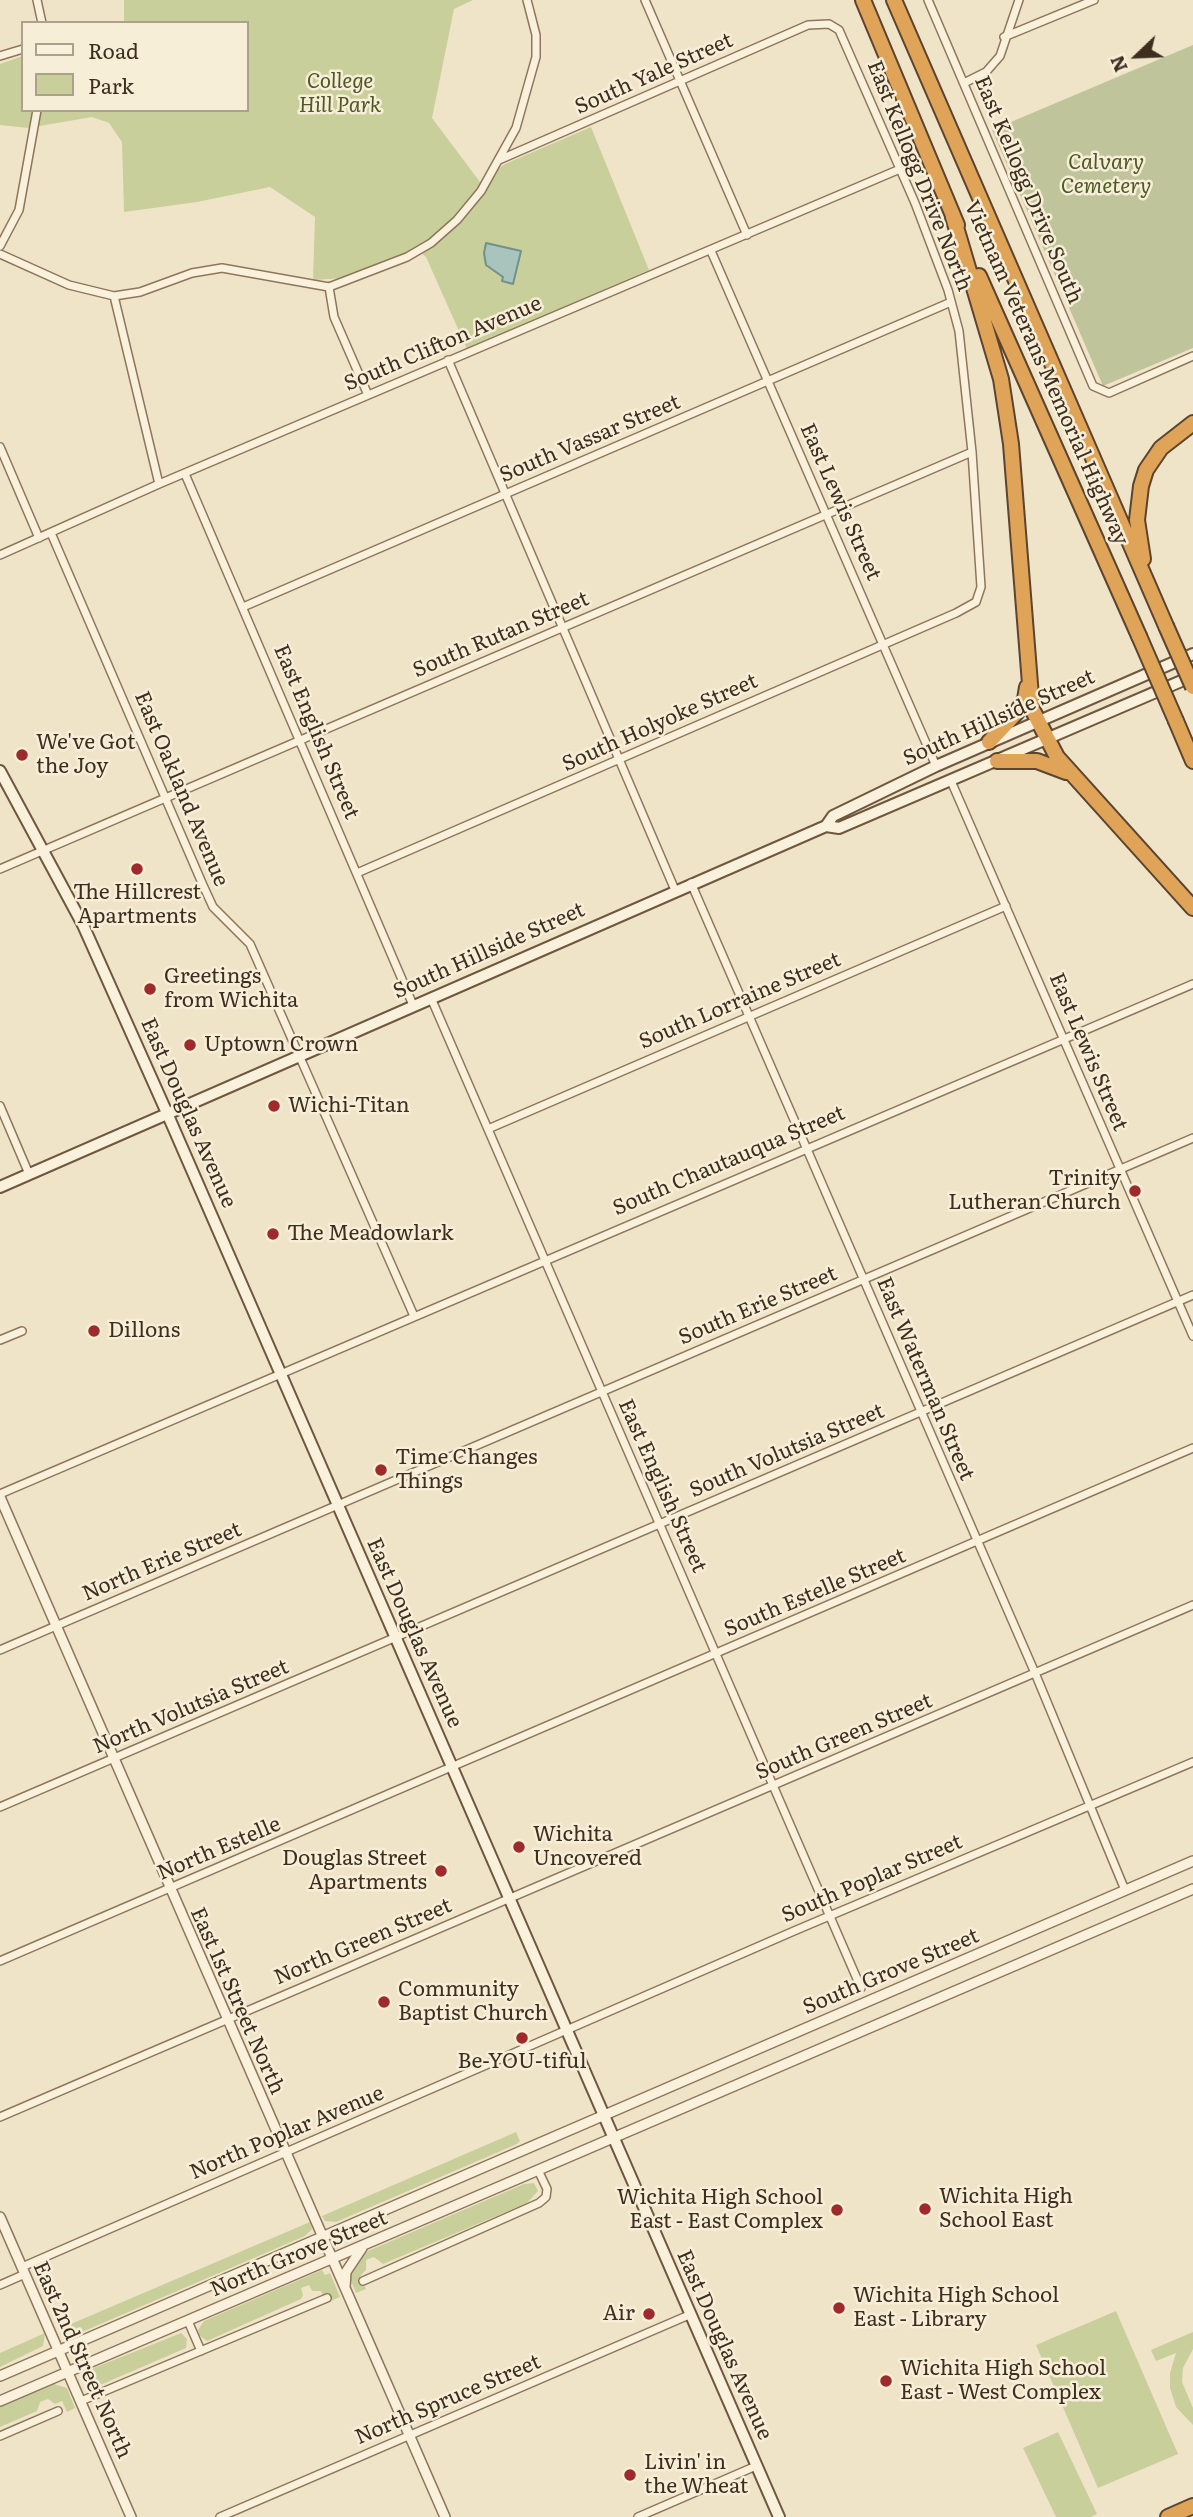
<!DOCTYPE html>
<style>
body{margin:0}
#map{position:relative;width:1193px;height:2517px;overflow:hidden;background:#f0e4c8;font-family:Literata,serif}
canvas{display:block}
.legend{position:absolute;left:21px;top:21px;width:228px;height:91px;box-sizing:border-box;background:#f7eed8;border:2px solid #ada18e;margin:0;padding:9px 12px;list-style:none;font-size:21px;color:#3d2e20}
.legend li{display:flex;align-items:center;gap:14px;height:35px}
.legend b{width:35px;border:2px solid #ada18e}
.north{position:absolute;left:1102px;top:21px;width:70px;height:70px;-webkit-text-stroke:5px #f7eed8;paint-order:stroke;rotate:247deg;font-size:19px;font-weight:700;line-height:28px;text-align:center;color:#3d2e20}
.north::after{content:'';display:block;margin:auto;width:24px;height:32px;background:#3d2e20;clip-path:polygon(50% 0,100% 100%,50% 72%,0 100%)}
</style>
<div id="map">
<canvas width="1193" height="2517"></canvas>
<ul class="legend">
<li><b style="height:9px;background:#faf1dc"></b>Road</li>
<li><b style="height:19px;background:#c9cf9b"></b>Park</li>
</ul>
<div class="north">N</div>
</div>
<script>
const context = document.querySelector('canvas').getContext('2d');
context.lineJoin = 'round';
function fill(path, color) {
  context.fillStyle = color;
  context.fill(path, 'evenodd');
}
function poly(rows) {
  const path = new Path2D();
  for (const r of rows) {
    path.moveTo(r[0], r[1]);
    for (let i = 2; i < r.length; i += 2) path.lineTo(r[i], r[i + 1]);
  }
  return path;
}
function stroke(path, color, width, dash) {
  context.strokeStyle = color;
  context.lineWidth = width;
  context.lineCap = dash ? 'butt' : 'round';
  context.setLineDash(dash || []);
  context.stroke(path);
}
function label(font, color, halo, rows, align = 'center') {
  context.font = font + ' Literata,serif';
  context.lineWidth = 5;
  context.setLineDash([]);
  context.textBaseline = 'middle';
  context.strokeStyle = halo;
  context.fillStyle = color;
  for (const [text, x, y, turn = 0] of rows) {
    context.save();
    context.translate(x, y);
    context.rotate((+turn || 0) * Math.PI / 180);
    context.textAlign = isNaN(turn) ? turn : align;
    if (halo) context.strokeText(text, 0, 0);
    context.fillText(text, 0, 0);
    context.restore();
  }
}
const green = poly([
 [124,0,473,0,454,9,432,118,480,182,505,164,591,127,649,270,467,349,426,257,416,249,345,278,313,280,315,217,270,187,197,202,124,212,122,142,109,123,92,117,28,128,0,125,0,64,23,56,23,110,247,110,247,23,124,23],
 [516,2132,520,2141,517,2144,336,2222,325,2221,322,2216],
 [534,2183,538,2191,527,2203,383,2264,374,2257,366,2260,366,2270,360,2276,366,2289,356,2293,350,2278,352,2272,355,2262,368,2251,524,2184],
 [310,2222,312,2229,305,2236,68,2338,59,2329],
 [322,2270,325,2275,330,2273,340,2297,326,2303,321,2291,312,2291,309,2285,301,2288,303,2295,301,2299,207,2341,199,2335,198,2330,204,2321],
 [1116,2311,1178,2454,1098,2488,1036,2345],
 [1193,2332,1193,2349,1183,2368,1182,2382,1193,2408,1193,2425,1176,2407,1170,2388,1170,2373,1176,2353,1156,2361,1151,2350],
 [45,2333,43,2346,0,2367,0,2353],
 [181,2333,187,2339,186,2348,91,2389,84,2372],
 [54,2384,67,2388,75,2408,67,2412,62,2401,55,2404,48,2399,40,2402,37,2411,0,2427,0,2406],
 [1058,2432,1097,2514,1091,2517,1056,2517,1023,2448]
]);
const cemetery = poly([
 [1193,45,1193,348,1103,386,992,130]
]);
const water = poly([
 [486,243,521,251,513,284,502,281,503,277,486,265,484,253,486,243]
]);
const minor = poly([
 [37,0,42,23],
 [645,0,747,235],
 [928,0,1093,386,1109,393,1193,356],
 [1004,37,1094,0],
 [0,56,23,49],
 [964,83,986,72,1000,56,1019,0],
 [0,246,19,210,37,110],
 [711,251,936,766],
 [0,254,69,285,114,296,140,292,192,273,222,268,329,287,407,257,431,243,457,220,481,191,516,128,536,57,536,35,527,0],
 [329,287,334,317,368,395],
 [114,296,159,484],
 [448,360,675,890],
 [0,447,39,538],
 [185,474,413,1005],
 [51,533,202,883,213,907,250,944,414,1316],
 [0,555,159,484,900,169],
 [243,607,951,302],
 [951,781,1193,1336],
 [0,869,972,452],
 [357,873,956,613,976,602,981,587,972,452,959,331,948,290,915,203,839,30,829,24,808,25,499,160],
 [691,883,1035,1673,1125,1890],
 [431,998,861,1988],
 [0,1106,29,1174],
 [488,1129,1006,906],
 [0,1340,22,1331],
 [0,1494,1193,984],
 [0,1650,1193,1138],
 [0,1807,1193,1295],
 [0,1961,1193,1448],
 [0,2117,1193,1605],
 [22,2267,794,1931,1193,1762],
 [363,2281,539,2203,546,2197,547,2189,538,2170],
 [0,2285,25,2274],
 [188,2321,201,2351],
 [81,2401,327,2298],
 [0,2436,58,2411],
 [220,2517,689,2315],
 [638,2517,756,2466]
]);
const tertiary = poly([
 [0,1497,445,2517],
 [0,2217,131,2517],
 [345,2288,346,2272,362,2248],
 [0,2376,1193,1861],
 [0,2401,1193,1889]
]);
const secondary = poly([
 [0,771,83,925,167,1113,779,2517],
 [826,826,839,828,1193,676],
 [0,1187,826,826,833,816,936,766,1193,654]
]);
const motorway = poly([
 [863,0,957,225],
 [894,0,1166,626],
 [953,217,1001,379,1011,444,1032,709,1057,757,1193,908],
 [979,276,1139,636],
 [1143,559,1137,520,1141,486,1146,470,1161,448,1193,423],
 [1176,721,1193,761],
 [989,742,1017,712,1025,699,1027,687],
 [997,761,1037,761,1066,772],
 [1168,2517,1193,2506]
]);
const motorwayBridge = poly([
 [1166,626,1193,687],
 [1139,636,1176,721]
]);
const markers = [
 [22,755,7,"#9e2a2b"],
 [137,869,7,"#9e2a2b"],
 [150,989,7,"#9e2a2b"],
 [190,1045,7,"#9e2a2b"],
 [274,1106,7,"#9e2a2b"],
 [1135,1191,7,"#9e2a2b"],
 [273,1234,7,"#9e2a2b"],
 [94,1331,7,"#9e2a2b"],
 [381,1470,7,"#9e2a2b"],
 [519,1847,7,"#9e2a2b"],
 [441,1871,7,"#9e2a2b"],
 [384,2002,7,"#9e2a2b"],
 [522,2038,7,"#9e2a2b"],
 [925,2209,7,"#9e2a2b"],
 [837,2210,7,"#9e2a2b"],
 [839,2308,7,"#9e2a2b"],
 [649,2314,7,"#9e2a2b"],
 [886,2381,7,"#9e2a2b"],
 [630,2475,7,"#9e2a2b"]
];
const streetNames = [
 ["South Yale Street",654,74,-24],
 ["East Kellogg Drive North",919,176,68],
 ["East Kellogg Drive South",1028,190,67],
 ["South Clifton Avenue",443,344,-23],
 ["Vietnam Veterans Memorial Highway",1046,373,66],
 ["South Vassar Street",590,439,-23],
 ["East Lewis Street",840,502,66],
 ["South Rutan Street",501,635,-23],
 ["South Hillside Street",999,718,-24],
 ["South Holyoke Street",660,723,-24],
 ["East English Street",316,732,67],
 ["East Oakland Avenue",181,789,67],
 ["South Hillside Street",489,951,-24],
 ["South Lorraine Street",740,1001,-23],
 ["East Lewis Street",1088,1052,67],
 ["East Douglas Avenue",188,1113,66],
 ["South Chautauqua Street",729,1161,-23],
 ["South Erie Street",758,1306,-23],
 ["East Waterman Street",925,1379,67],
 ["South Volutsia Street",787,1451,-23],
 ["East English Street",662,1486,66],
 ["North Erie Street",162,1562,-23],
 ["South Estelle Street",815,1593,-23],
 ["East Douglas Avenue",414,1633,66],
 ["North Volutsia Street",191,1707,-23],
 ["South Green Street",844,1737,-23],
 ["North Estelle",219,1849,-23],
 ["South Poplar Street",872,1879,-23],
 ["North Green Street",363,1942,-23],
 ["South Grove Street",891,1972,-23],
 ["East 1st Street North",237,2001,66],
 ["North Poplar Avenue",287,2133,-23],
 ["North Grove Street",299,2254,-23],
 ["East Douglas Avenue",724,2345,66],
 ["East 2nd Street North",82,2360,66],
 ["North Spruce Street",448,2400,-23]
];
const parkNames = [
 ["College",340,82],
 ["Hill Park",340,106],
 ["Calvary",1106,163],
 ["Cemetery",1106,187]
];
const poiNames = [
 ["We've Got",36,743],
 ["the Joy",36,767],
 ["The Hillcrest",137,893,"center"],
 ["Apartments",137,917,"center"],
 ["Greetings",164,977],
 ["from Wichita",164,1001],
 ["Uptown Crown",204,1045],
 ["Wichi-Titan",288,1106],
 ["Trinity",1121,1179,"right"],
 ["Lutheran Church",1121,1203,"right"],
 ["The Meadowlark",287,1234],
 ["Dillons",108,1331],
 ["Time Changes",395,1458],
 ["Things",395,1482],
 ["Wichita",533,1835],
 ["Uncovered",533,1859],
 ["Douglas Street",427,1859,"right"],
 ["Apartments",427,1883,"right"],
 ["Community",398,1990],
 ["Baptist Church",398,2014],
 ["Be-YOU-tiful",522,2062,"center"],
 ["Wichita High",939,2197],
 ["School East",939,2221],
 ["Wichita High School",823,2198,"right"],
 ["East - East Complex",823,2222,"right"],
 ["Wichita High School",853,2296],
 ["East - Library",853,2320],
 ["Air",635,2314,"right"],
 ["Wichita High School",900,2369],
 ["East - West Complex",900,2393],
 ["Livin' in",644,2463],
 ["the Wheat",644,2487]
];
fill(green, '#c9cf9b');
fill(cemetery, '#bfc49a');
fill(water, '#a9c4bc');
stroke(water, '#6f938a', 2);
stroke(minor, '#8d765c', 10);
stroke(tertiary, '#8d765c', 12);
stroke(secondary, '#6f573f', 14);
stroke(motorway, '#5b4430', 18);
stroke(minor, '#faf1dc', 7);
stroke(tertiary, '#faf1dc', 9);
stroke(secondary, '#faf1dc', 10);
stroke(motorway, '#e0a458', 14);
stroke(motorwayBridge, '#5b4430', 18, []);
stroke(motorwayBridge, '#e0a458', 14);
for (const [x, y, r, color] of markers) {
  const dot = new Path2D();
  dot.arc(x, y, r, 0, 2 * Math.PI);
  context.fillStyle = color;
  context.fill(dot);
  stroke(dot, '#f7eed8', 2.5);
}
label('21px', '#3d2e20', '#f7eed8', streetNames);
label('italic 21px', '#4d5a26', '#f7eed8', parkNames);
label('21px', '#3d2e20', '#f7eed8', poiNames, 'left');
</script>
